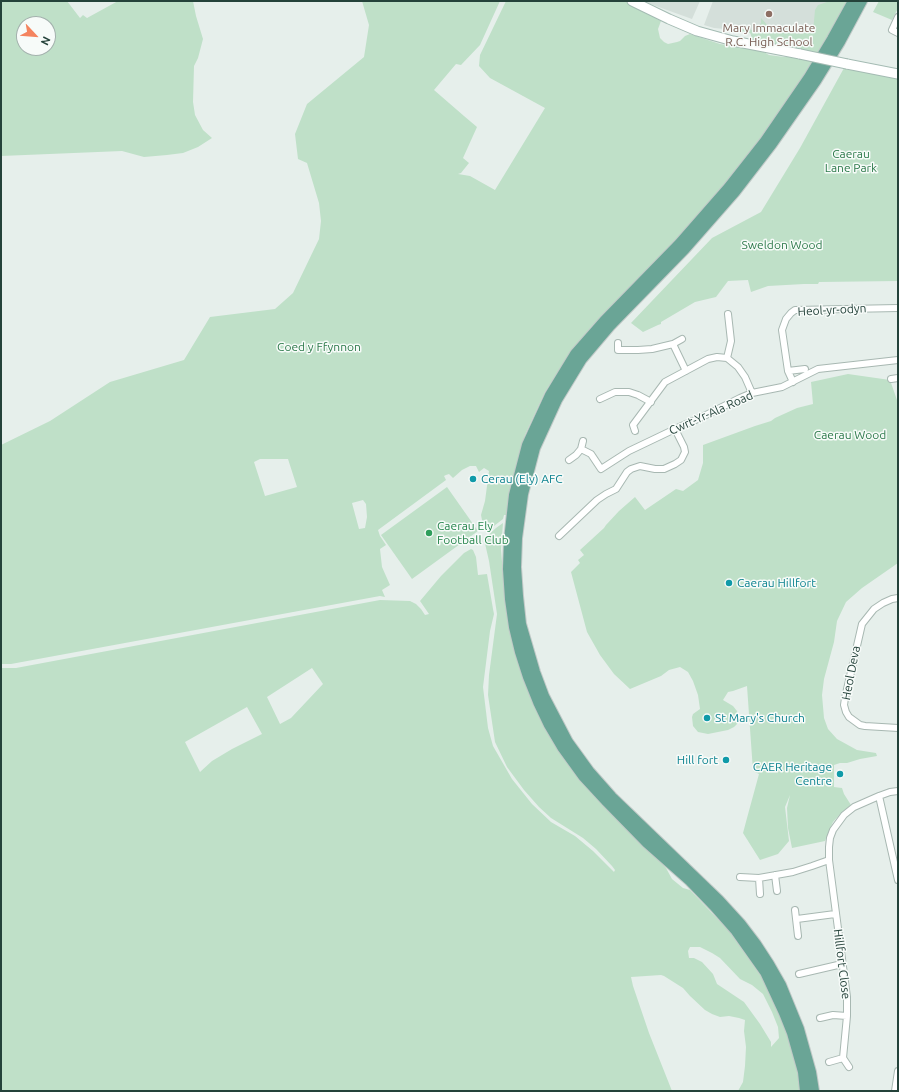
<!DOCTYPE html>
<style>
body{margin:0}
#map{position:relative;width:899px;height:1092px;overflow:hidden;background:#e6efeb;font-family:Ubuntu,sans-serif}
canvas{display:block}
.frame{position:absolute;inset:0;border:2px solid #24423a;pointer-events:none}
.north{position:absolute;left:16px;top:16px;width:40px;height:40px;box-sizing:border-box;background:#f7fbf9;border:1px solid #a3b1ad;border-radius:50%;rotate:116deg;font-size:11px;font-weight:700;line-height:16px;text-align:center;color:#24423a}
.north::after{content:'';display:block;margin:auto;width:14px;height:18px;background:#f4845f;clip-path:polygon(50% 0,100% 100%,50% 72%,0 100%)}
</style>
<div id="map">
<canvas width="899" height="1092"></canvas>
<div class="frame"></div>
<div class="north">N</div>
</div>
<script>
const context = document.querySelector('canvas').getContext('2d');
context.lineJoin = 'round';
function fill(path, color) {
  context.fillStyle = color;
  context.fill(path, 'evenodd');
}
function poly(rows) {
  const path = new Path2D();
  for (const r of rows) {
    path.moveTo(r[0], r[1]);
    for (let i = 2; i < r.length; i += 2) path.lineTo(r[i], r[i + 1]);
  }
  return path;
}
function stroke(path, color, width, dash) {
  context.strokeStyle = color;
  context.lineWidth = width;
  context.lineCap = dash ? 'butt' : 'round';
  context.setLineDash(dash || []);
  context.stroke(path);
}
function label(font, color, halo, rows, align = 'center') {
  context.font = font + ' Ubuntu,sans-serif';
  context.lineWidth = 3;
  context.setLineDash([]);
  context.textBaseline = 'middle';
  context.strokeStyle = halo;
  context.fillStyle = color;
  for (const [text, x, y, turn = 0] of rows) {
    context.save();
    context.translate(x, y);
    context.rotate((+turn || 0) * Math.PI / 180);
    context.textAlign = isNaN(turn) ? turn : align;
    if (halo) context.strokeText(text, 0, 0);
    context.fillText(text, 0, 0);
    context.restore();
  }
}
const built = poly([
 [642,1,700,1,692,19],
 [713,1,835,1,817,36,776,34,714,28,704,25]
]);
const green = poly([
 [1,1,67,1,80,18,83,15,87,18,118,1,193,1,196,16,203,39,198,58,194,66,193,102,195,115,203,130,212,138,198,147,183,153,167,155,144,157,122,151,1,156],
 [24,24,48,24,48,48,24,48],
 [362,1,500,1,480,45,461,65,456,64,434,90,464,116,477,127,463,158,469,163,461,173,458,174,470,176,495,190,545,108,490,78,479,66,480,55,506,1,626,1,658,17,657,19,661,21,658,29,660,38,664,42,668,44,677,42,680,41,685,36,690,34,720,44,762,51,769,55,784,57,791,57,814,62,785,106,742,166,692,224,591,327,568,356,545,392,525,435,512,481,507,515,504,515,503,519,490,529,487,528,483,525,481,515,485,501,489,471,484,468,479,472,476,466,470,466,462,470,453,478,449,474,446,475,444,476,446,480,378,530,380,536,386,545,380,549,382,567,390,585,382,590,385,597,380,596,11,664,1,664,1,445,50,421,110,382,184,360,210,317,275,309,293,293,319,239,321,221,319,203,307,163,298,159,295,134,307,104,364,57,369,25],
 [260,459,288,459,297,487,265,496,254,462],
 [363,500,366,504,367,517,365,528,359,529,352,503],
 [835,1,850,1,820,53,762,42,751,41,751,35,750,33,739,31,740,29,752,30,757,28,761,23,761,18,770,28,780,32,801,34,807,32,810,33,813,32,815,10,818,5,827,2,835,2],
 [879,1,898,1,898,8,892,20,873,12],
 [844,68,898,78,898,281,819,282,818,284,804,284,768,286,751,292,748,280,728,281,716,297,695,302,661,322,661,324,658,325,643,332,631,323,712,238,761,212,800,148],
 [848,374,890,380,898,403,898,563,862,588,846,602,837,621,834,642,824,679,822,695,824,718,828,729,837,739,857,750,876,753,877,756,860,759,847,763,840,763,834,765,834,787,842,788,844,794,851,805,842,812,833,822,829,831,825,841,792,848,788,828,787,808,790,795,785,807,789,841,778,854,760,860,743,833,747,818,759,774,753,771,747,686,733,691,728,692,723,700,733,706,737,711,739,722,734,727,728,730,708,734,698,732,693,726,692,717,693,714,700,709,698,695,693,681,688,672,680,667,669,670,661,676,630,689,614,674,600,655,587,632,571,572,580,563,578,560,584,555,580,550,604,528,606,525,619,511,635,497,645,510,676,489,683,491,698,480,703,463,703,445,755,426,771,421,775,418,797,408,813,404,811,382],
 [447,487,478,531,412,579,381,535],
 [503,523,501,549,504,587,510,629,522,673,648,851,661,862,666,868,672,879,683,888,690,890,730,932,763,979,786,1025,797,1062,801,1091,738,1091,743,1082,745,1066,746,1047,744,1031,745,1020,739,1018,729,1016,720,1017,712,1014,705,1010,690,996,683,988,664,976,661,975,631,977,633,986,649,1033,672,1091,1,1091,1,668,16,668,380,600,410,601,416,604,421,609,425,615,429,614,420,601,441,576,464,553,471,549,473,550,476,557,478,575,487,574,493,609,494,614,490,631,483,687,488,728,493,746,512,779,532,804,551,822,575,836,593,851,614,872,615,870,612,866,596,849,583,838,551,818,539,807,524,790,507,767,495,742,488,695,489,675,497,614,489,561,484,539,496,528],
 [312,668,323,684,291,718,280,724,267,697],
 [247,707,262,734,232,749,212,761,200,772,185,742],
 [690,947,700,947,712,953,720,958,740,979,752,985,763,994,772,1012,778,1027,779,1038,771,1047,771,1042,760,1024,744,1002,717,984,713,974,702,962,694,958,689,958,688,951]
]);
const street = poly([
 [898,17,892,30,898,33],
 [618,343,618,350,638,350,652,349,673,344,682,339],
 [673,344,686,371],
 [727,358,731,341,728,314],
 [788,371,805,369],
 [891,379,898,378],
 [793,382,788,371,782,330,786,319,791,313,795,310,898,308],
 [600,399,615,392,629,392,638,395,651,402],
 [635,431,633,425,665,382,708,359,717,357,727,358,738,367,745,377,752,393],
 [581,449,591,454,601,469,629,451,675,429,702,417,740,398,752,393,782,387,818,369,898,360],
 [569,460,576,455,581,449,583,441],
 [559,536,597,500,606,494,616,489,627,472,631,469,640,466,655,469,664,469,675,464,681,460,685,452,684,447,675,429],
 [898,598,892,599,883,603,874,609,862,624,845,698,844,705,846,712,849,717,860,725,865,726,898,728],
 [879,796,898,880],
 [829,860,847,997,847,1016,843,1058,849,1067],
 [775,875,777,891],
 [740,877,759,878,793,872,812,866,829,860,829,847,830,838,833,830,844,815,854,807,879,796,890,792,898,791],
 [759,878,760,894],
 [795,910,798,936],
 [797,919,835,914],
 [799,974,842,964],
 [820,1018,833,1015,847,1016],
 [829,1062,843,1058],
 [895,1091,898,1071]
]);
const secondary = poly([
 [632,1,669,19,697,31,733,41,800,54],
 [847,64,898,74]
]);
const primary = poly([
 [805,1091,803,1072,792,1033,784,1013,765,972,736,931,714,906,690,881,647,843,607,802,583,776,562,747,549,725,538,702,528,677,520,652,514,627,510,599,508,569,509,540,514,495,527,445,550,395,575,354,604,321,679,244,728,188,765,141,809,77,832,39,853,1],
 [814,1091,811,1072,799,1029,781,985,769,964,756,944,740,923,719,900,612,797,589,771,568,742,544,696,535,672,521,624,518,596,516,567,517,538,523,494,535,448,557,400,582,359,610,326,685,249,735,192,772,144,816,81,840,42,862,1]
]);
const secondaryBridge = poly([
 [800,54,847,64]
]);
const markers = [
 [769,14,4,"#8d6e63"],
 [473,479,4,"#0f9aa8"],
 [429,533,4,"#2e9e5b"],
 [729,583,4,"#0f9aa8"],
 [707,718,4,"#0f9aa8"],
 [726,760,4,"#0f9aa8"],
 [840,774,4,"#0f9aa8"]
];
const educationNames = [
 ["Mary Immaculate",769,28],
 ["R.C. High School",769,42]
];
const parkNames = [
 ["Caerau",851,154],
 ["Lane Park",851,168],
 ["Sweldon Wood",782,245],
 ["Coed y Ffynnon",319,347],
 ["Caerau Wood",850,435]
];
const streetNames = [
 ["Heol-yr-odyn",832,310,-3],
 ["Cwrt-Yr-Ala Road",711,413,-24],
 ["Heol Deva",851,673,-79],
 ["Hillfort Close",842,964,83]
];
const cultureNames = [
 ["Cerau (Ely) AFC",481,479],
 ["Caerau Hillfort",737,583],
 ["St Mary's Church",715,718],
 ["Hill fort",718,760,"right"],
 ["CAER Heritage",832,767,"right"],
 ["Centre",832,781,"right"]
];
const leisureNames = [
 ["Caerau Ely",437,526],
 ["Football Club",437,540]
];
fill(built, '#d4dfda');
fill(green, '#bfe0c8');
stroke(street, '#a8b8b2', 8);
stroke(secondary, '#a4bbb3', 11);
stroke(primary, '#c2cac8', 12);
stroke(street, '#fff', 6);
stroke(secondary, '#fff', 9);
stroke(primary, '#6aa596', 10);
stroke(secondaryBridge, '#a4bbb3', 11, []);
stroke(secondaryBridge, '#fff', 9);
for (const [x, y, r, color] of markers) {
  const dot = new Path2D();
  dot.arc(x, y, r, 0, 2 * Math.PI);
  context.fillStyle = color;
  context.fill(dot);
  stroke(dot, '#f7fbf9', 1.5);
}
label('12px', '#785e54', '#f7fbf9', educationNames);
label('12px', '#2d7a4b', '#f7fbf9', parkNames);
label('12px', '#24423a', '#f7fbf9', streetNames);
label('12px', '#0d838f', '#f7fbf9', cultureNames, 'left');
label('12px', '#27864d', '#f7fbf9', leisureNames, 'left');
</script>
